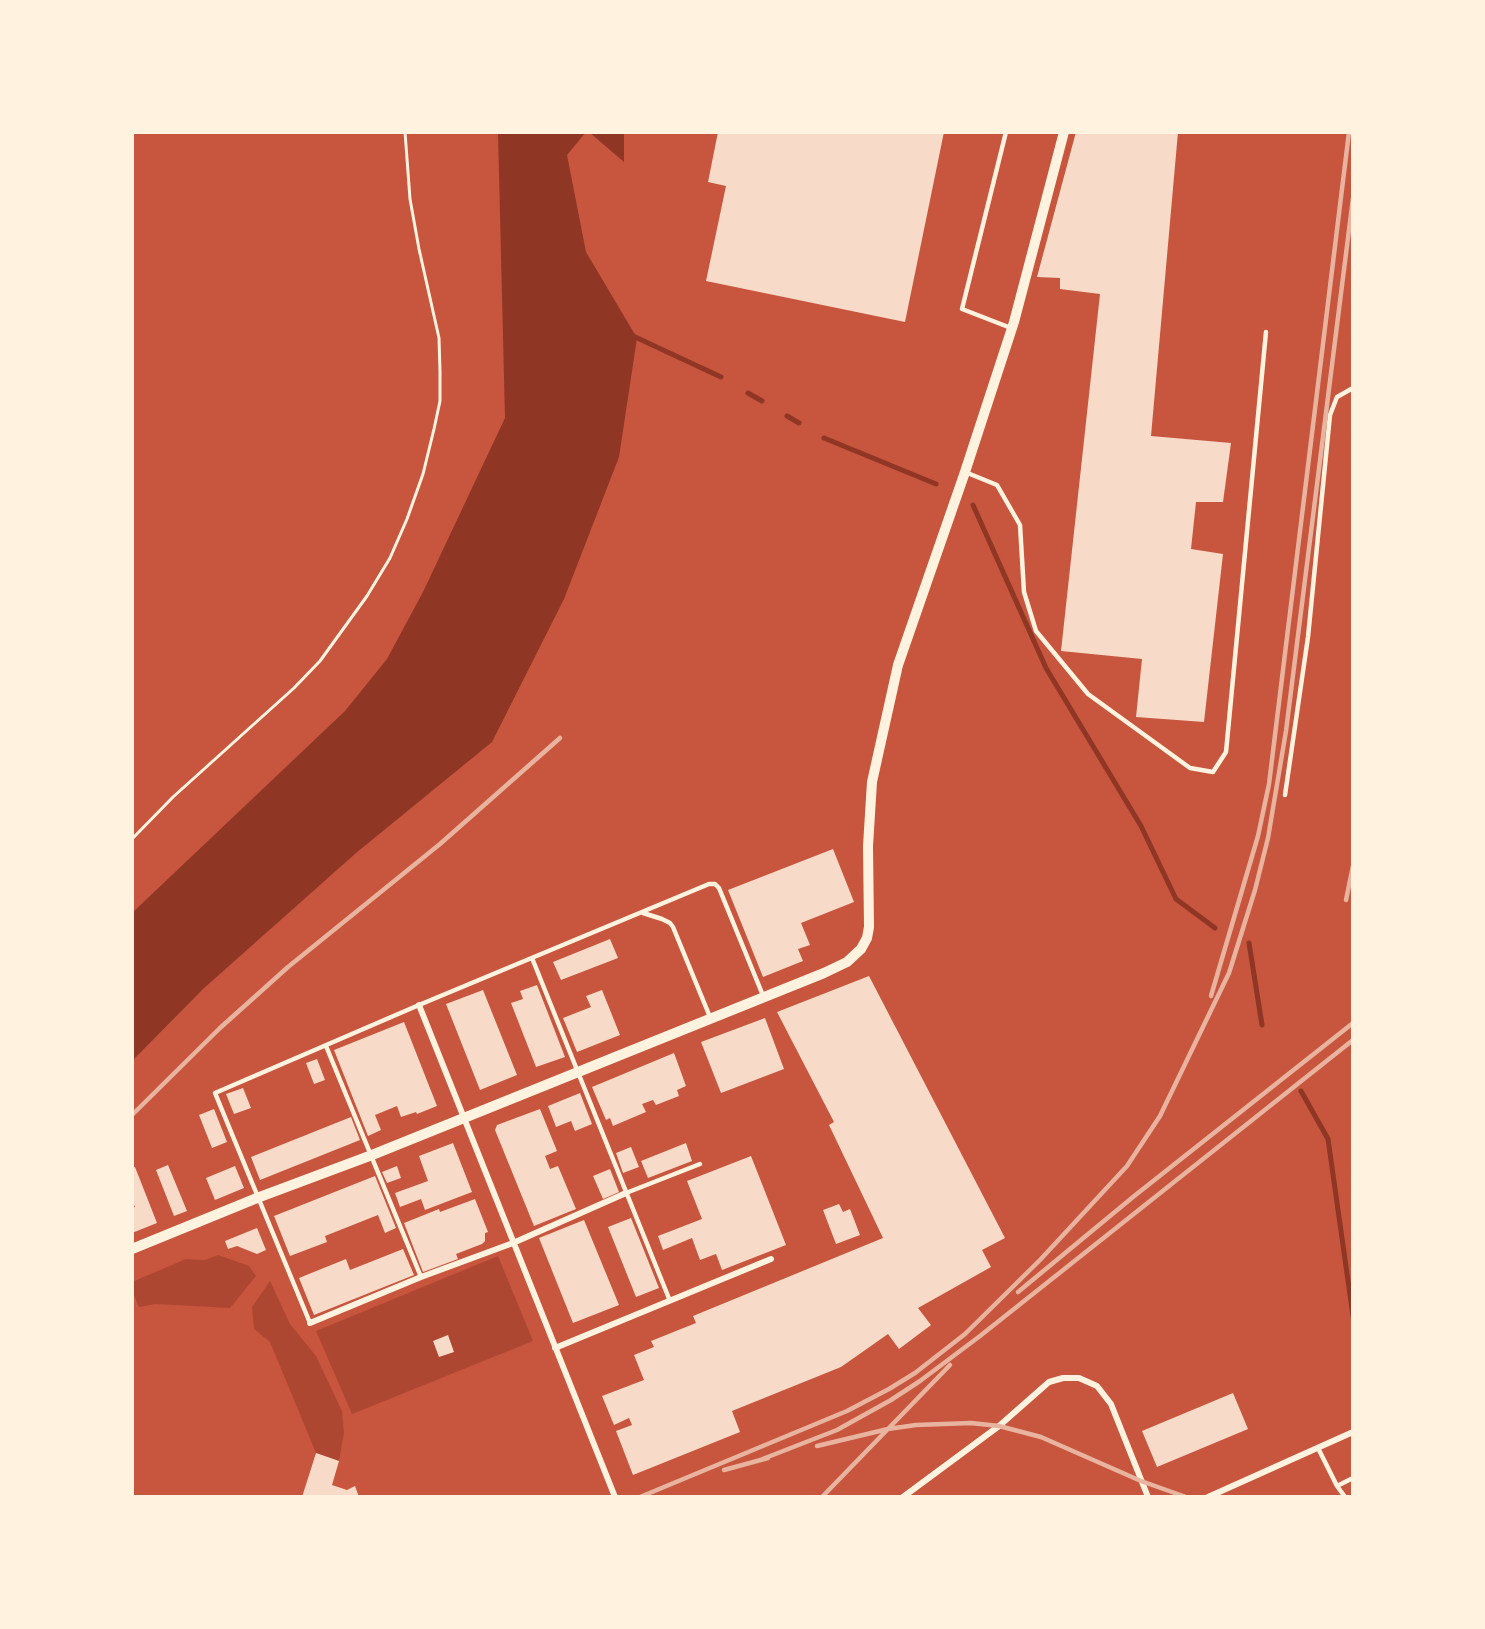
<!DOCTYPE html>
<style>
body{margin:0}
#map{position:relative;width:1485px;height:1629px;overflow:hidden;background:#c8553d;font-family:"PT Sans Narrow",sans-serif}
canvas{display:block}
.frame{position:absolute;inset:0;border:134px solid #fff3e0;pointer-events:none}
</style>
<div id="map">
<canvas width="1485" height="1629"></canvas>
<div class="frame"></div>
</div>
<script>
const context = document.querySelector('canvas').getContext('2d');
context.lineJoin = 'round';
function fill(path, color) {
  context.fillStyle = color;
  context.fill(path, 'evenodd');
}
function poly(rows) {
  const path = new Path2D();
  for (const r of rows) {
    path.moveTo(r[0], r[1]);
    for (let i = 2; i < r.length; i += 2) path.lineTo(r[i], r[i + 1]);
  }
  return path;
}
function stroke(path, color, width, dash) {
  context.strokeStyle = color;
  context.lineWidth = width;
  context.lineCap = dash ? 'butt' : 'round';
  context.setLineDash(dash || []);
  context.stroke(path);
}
const green = poly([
 [218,1255,249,1266,256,1276,230,1308,155,1304,139,1307,132,1290,132,1282,186,1259,205,1260],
 [498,1256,533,1341,352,1414,316,1331],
 [270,1281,290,1324,316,1356,342,1411,344,1433,339,1461,316,1453,270,1342,254,1329,252,1307]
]);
const water = poly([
 [498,132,586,132,567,155,586,252,637,338,619,457,564,599,492,742,356,853,203,989,132,1061,132,913,345,711,387,659,423,592,505,418],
 [589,132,624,132,624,162]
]);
const stream = poly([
 [633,336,721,377],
 [748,393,762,401],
 [787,416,799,423],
 [824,438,936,484],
 [973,505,1046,668,1141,826,1176,899,1215,928],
 [1249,943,1262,1025],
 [1301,1091,1328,1139,1353,1316]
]);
const building = poly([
 [718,132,944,132,905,322,706,281,726,186,708,182],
 [1076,132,1178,132,1151,436,1231,443,1223,502,1196,502,1191,549,1223,554,1204,722,1136,717,1142,659,1061,651,1100,294,1060,289,1060,278,1037,277],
 [833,849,854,902,801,923,810,945,798,949,803,961,763,977,728,890],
 [610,939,618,958,561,980,553,962],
 [869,976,1005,1238,982,1250,991,1267,918,1308,931,1325,899,1349,888,1334,841,1367,732,1411,740,1432,633,1475,616,1431,632,1425,629,1418,614,1425,602,1396,644,1380,634,1355,654,1347,651,1341,696,1323,693,1316,883,1238,829,1125,834,1122,777,1012],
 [537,985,565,1057,536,1067,511,1003,523,999,520,991],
 [483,990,517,1075,480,1090,446,1004],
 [602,990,620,1035,577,1052,563,1018,591,1007,586,996],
 [765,1018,784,1069,721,1093,701,1042],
 [404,1022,437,1106,417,1114,416,1112,401,1117,397,1106,375,1115,381,1130,368,1136,334,1050],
 [674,1053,686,1086,677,1090,679,1096,656,1105,653,1100,642,1104,646,1112,613,1126,610,1118,606,1120,592,1087],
 [317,1059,325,1080,314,1084,306,1063],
 [243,1088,251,1108,234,1114,226,1094],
 [580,1093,592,1124,575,1131,571,1121,556,1127,548,1106],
 [214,1109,227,1142,212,1148,199,1115],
 [540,1109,557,1151,545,1156,550,1169,558,1166,576,1209,534,1226,495,1130,497,1125],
 [351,1117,360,1140,260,1180,251,1157],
 [453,1143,472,1192,425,1210,421,1199,400,1207,395,1193,428,1181,419,1156],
 [686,1143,692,1161,648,1178,641,1161],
 [631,1147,639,1167,623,1173,616,1153],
 [751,1156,786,1245,722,1270,716,1254,700,1260,692,1238,663,1250,658,1236,702,1219,687,1181],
 [168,1165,187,1211,174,1216,156,1170],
 [235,1166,244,1188,215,1200,206,1178],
 [397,1166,401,1178,387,1183,382,1172],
 [135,1167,157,1223,132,1233,132,1208,135,1207,132,1201,132,1168],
 [610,1169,619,1192,603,1199,593,1176],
 [375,1176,396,1228,385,1233,378,1215,325,1236,327,1242,290,1256,274,1216],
 [475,1199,488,1232,485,1233,485,1241,482,1244,456,1254,458,1259,423,1272,404,1223,439,1209,440,1212],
 [839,1204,843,1212,850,1209,860,1235,836,1244,823,1210],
 [631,1218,659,1288,636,1297,608,1227],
 [584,1220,619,1305,573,1323,539,1238],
 [257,1228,266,1250,257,1254,237,1246,228,1249,225,1241],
 [403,1249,414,1275,314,1315,299,1278,346,1259,350,1270],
 [448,1335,454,1352,439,1357,433,1341],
 [1233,1393,1248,1429,1157,1467,1142,1431],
 [316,1453,339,1461,332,1485,347,1490,355,1486,359,1497,302,1497]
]);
const path = poly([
 [132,839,173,797,294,688,320,661,367,596,390,558,407,519,423,474,434,429,440,401,440,372,439,338,419,249,410,199,405,132]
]);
const service = poly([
 [1006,132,962,309,1011,328],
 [965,472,997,485,1020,525,1024,592,1036,631,1088,694,1190,768,1213,772,1226,752,1266,332],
 [1285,795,1308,637,1330,415,1337,397,1353,388],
 [643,913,662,919,670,923,673,927,710,1017],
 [532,958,670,1301],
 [326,1046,421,1277],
 [626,1193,700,1164],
 [310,1323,215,1093,419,1005,709,884,715,884,719,888,764,998],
 [1318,1448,1337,1486,1345,1497],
 [1337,1486,1353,1478]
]);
const minor = poly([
 [419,1005,615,1497],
 [310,1323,421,1277,513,1243,626,1193],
 [555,1348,771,1259],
 [903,1497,999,1426,1049,1382,1063,1378,1079,1378,1097,1386,1111,1404,1148,1497],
 [1208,1497,1353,1432]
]);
const tertiary = poly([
 [132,1249,257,1198,372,1155,824,973,847,962,861,949,867,938,869,927,868,846,872,782,898,665,965,472,1014,322,1064,132]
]);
const rail = poly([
 [1346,900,1353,866],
 [1211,996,1258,836,1269,784,1349,132],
 [132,1115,220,1028,288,967,440,844,560,738],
 [1018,1292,1133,1197,1353,1023],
 [817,1446,888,1429,916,1425,971,1423,999,1426,1041,1437,1141,1481,1186,1497],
 [760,1460,837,1430,891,1400,920,1381,980,1336,1353,1040],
 [724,1470,768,1458],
 [640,1497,847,1411,889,1389,915,1373,965,1334,1040,1260,1127,1166,1160,1116,1229,973,1255,890,1268,838,1286,731,1353,198],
 [822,1497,950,1365]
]);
fill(green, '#ae4732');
fill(water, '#8f3625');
stroke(stream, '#8f3625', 5);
fill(building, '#f7dbc8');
stroke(path, '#fff3e0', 3);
stroke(service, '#fff3e0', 4.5);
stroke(minor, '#fff3e0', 6);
stroke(tertiary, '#fff3e0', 10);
stroke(rail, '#e9b49f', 4.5);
</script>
